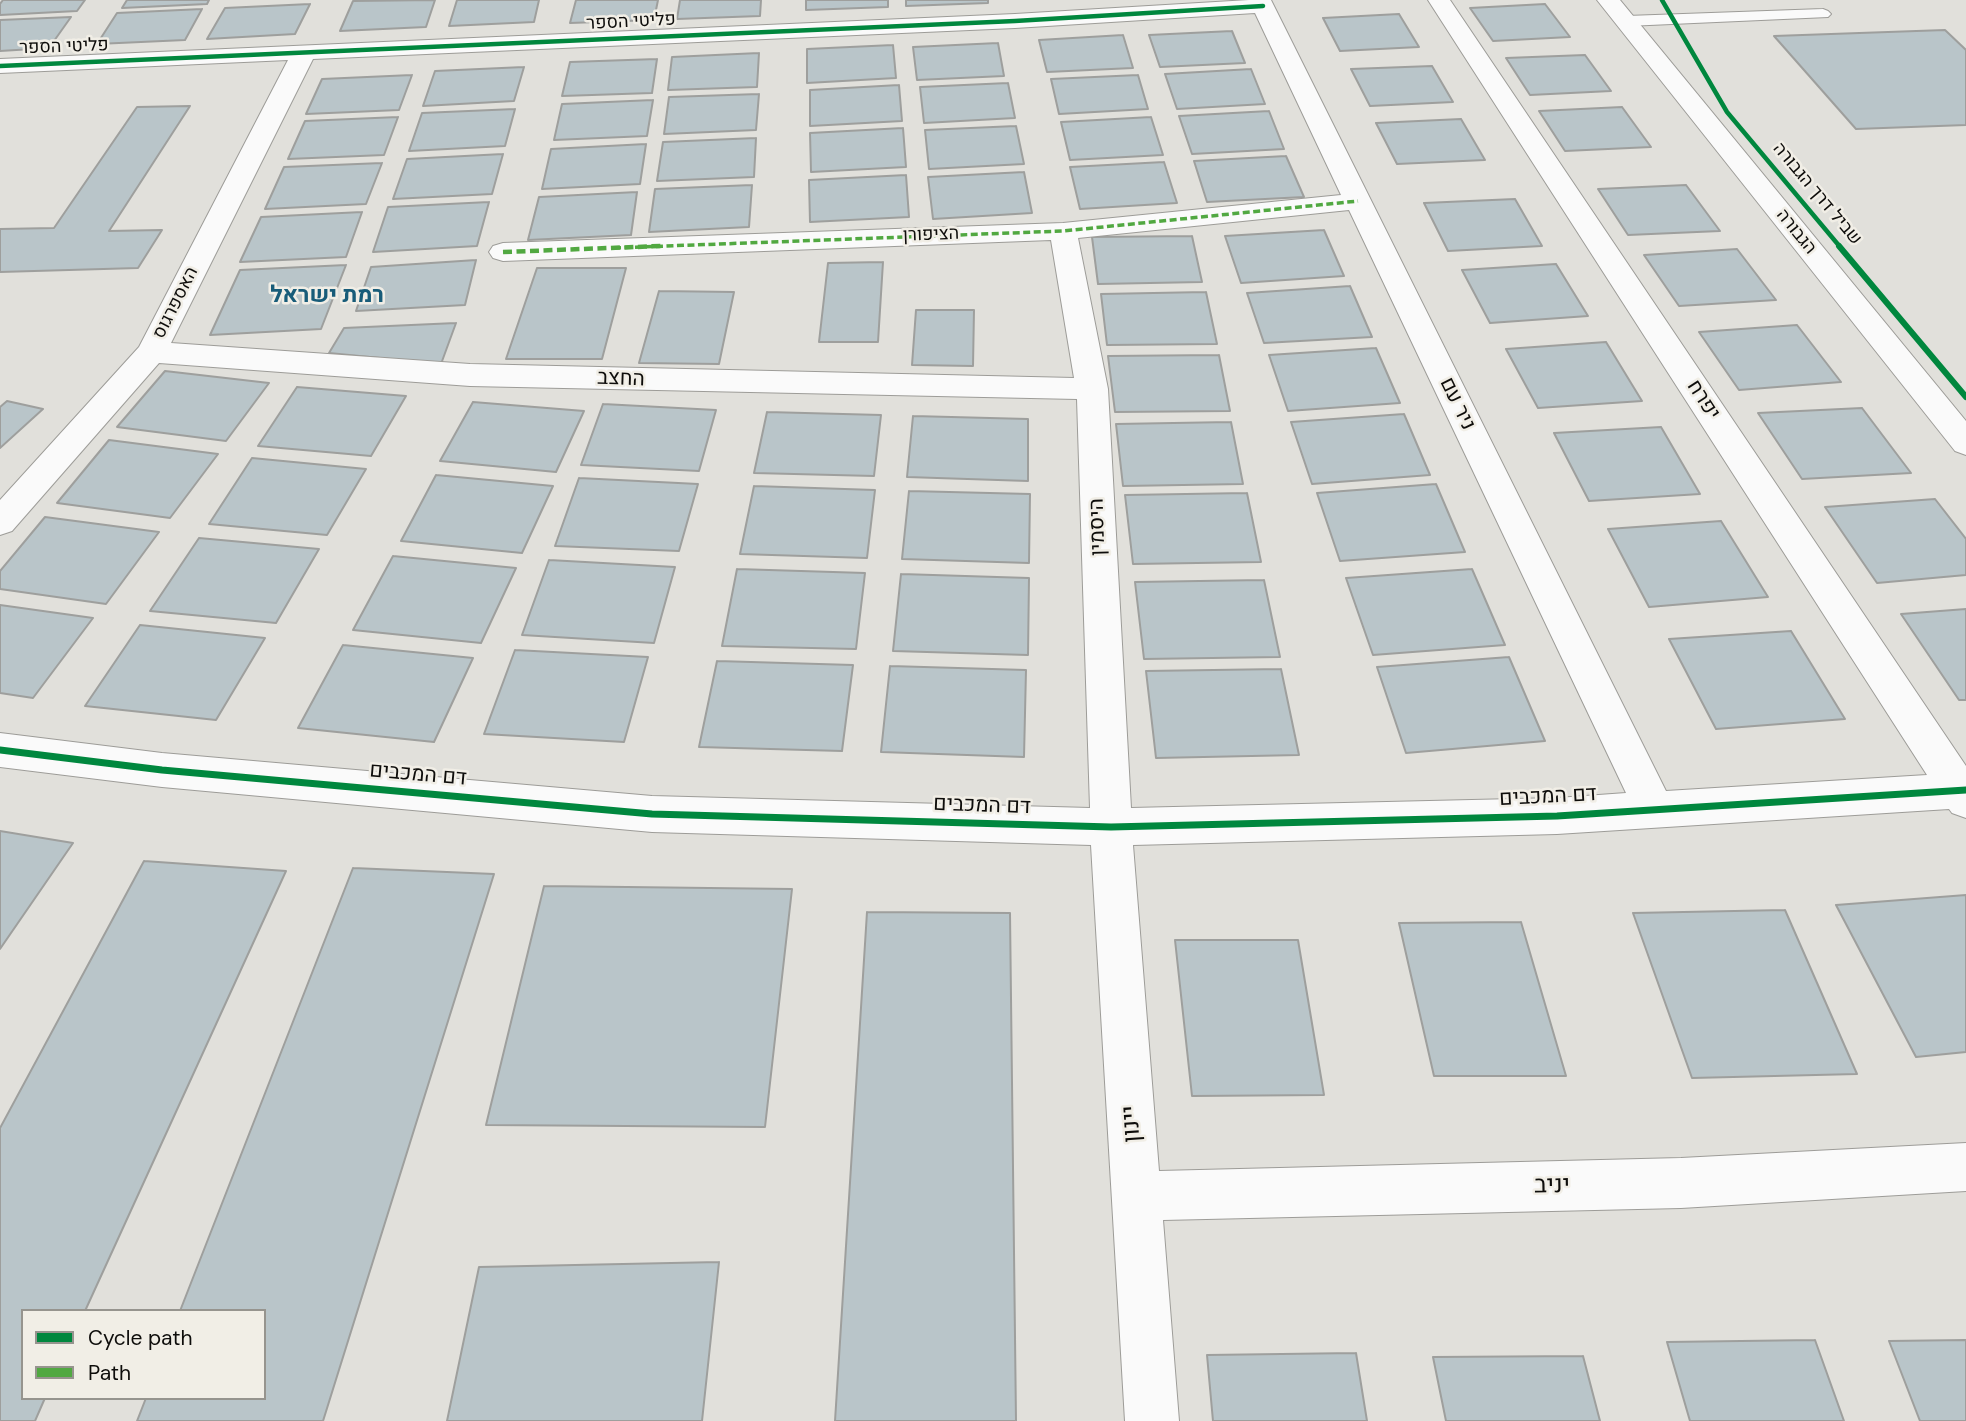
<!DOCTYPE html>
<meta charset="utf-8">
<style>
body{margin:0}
#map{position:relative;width:1966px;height:1421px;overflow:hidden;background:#e1e0db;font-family:"DM Sans",sans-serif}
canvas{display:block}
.legend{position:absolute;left:21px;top:1309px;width:245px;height:91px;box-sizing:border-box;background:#f1eee6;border:2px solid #96948e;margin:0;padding:9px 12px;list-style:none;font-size:21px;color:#0e0d0b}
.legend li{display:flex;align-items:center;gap:14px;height:35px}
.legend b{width:35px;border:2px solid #96948e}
</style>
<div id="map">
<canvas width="1966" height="1421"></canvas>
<ul class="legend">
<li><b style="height:9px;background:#00873e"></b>Cycle path</li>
<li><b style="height:9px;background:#51a841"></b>Path</li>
</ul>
</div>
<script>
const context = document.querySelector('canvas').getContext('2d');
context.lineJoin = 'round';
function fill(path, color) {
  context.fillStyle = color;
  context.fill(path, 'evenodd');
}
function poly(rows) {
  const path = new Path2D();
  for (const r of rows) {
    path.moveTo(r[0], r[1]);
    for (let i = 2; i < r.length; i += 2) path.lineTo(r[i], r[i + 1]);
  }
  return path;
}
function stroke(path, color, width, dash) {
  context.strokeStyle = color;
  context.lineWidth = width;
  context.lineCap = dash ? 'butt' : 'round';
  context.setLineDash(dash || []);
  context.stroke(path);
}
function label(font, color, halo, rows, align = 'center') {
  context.font = font + ' "DM Sans",Heebo,sans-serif';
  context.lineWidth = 5;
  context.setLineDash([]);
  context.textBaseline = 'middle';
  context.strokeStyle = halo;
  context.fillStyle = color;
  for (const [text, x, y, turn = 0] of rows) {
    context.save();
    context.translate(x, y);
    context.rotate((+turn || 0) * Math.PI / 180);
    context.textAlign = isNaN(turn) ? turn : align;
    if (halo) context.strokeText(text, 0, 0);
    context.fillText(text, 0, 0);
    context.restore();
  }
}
const building = poly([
 [3,0,85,0,77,11,0,15,0,4,3,0],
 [127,0,209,0,207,4,122,8,127,0],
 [435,0,426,27,340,31,353,1,435,0],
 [457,0,539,0,534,22,449,26,457,0],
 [576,0,658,0,654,20,570,23,576,0],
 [680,0,761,0,760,16,677,19,680,0],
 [806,0,888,0,888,7,806,10,806,0],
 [906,0,988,0,988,3,906,6,906,0],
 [310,4,295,34,207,39,225,8,310,4],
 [1545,4,1570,37,1493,41,1470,8,1545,4],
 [202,9,185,40,97,44,117,13,202,9],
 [1399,14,1419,47,1340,51,1323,18,1399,14],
 [71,17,49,48,0,51,0,20,71,17],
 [1945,30,1966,50,1966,125,1856,129,1774,36,1945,30],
 [1232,31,1245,63,1160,67,1149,35,1232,31],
 [1123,35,1133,68,1047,72,1039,40,1123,35],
 [998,43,1004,76,917,80,913,47,998,43],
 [893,45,896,78,807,83,807,49,893,45],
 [759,53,757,87,668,90,672,57,759,53],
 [1585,55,1611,91,1530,95,1506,58,1585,55],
 [657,59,652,93,562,96,570,62,657,59],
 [1432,66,1453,102,1370,106,1351,69,1432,66],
 [524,67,514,101,423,106,435,71,524,67],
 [1251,69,1265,104,1177,109,1165,74,1251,69],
 [412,75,399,110,306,114,322,79,412,75],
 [1138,75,1148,109,1059,114,1051,79,1138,75],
 [1008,83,1015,118,924,123,920,87,1008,83],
 [899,85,902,121,810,126,810,90,899,85],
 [759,94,756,130,664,134,669,97,759,94],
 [653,100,647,136,554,140,562,104,653,100],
 [190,106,109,231,162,230,138,268,0,272,0,229,54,228,137,107,190,106],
 [1622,107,1651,147,1565,151,1539,111,1622,107],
 [515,109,505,146,409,151,422,113,515,109],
 [1269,111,1284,149,1192,154,1179,116,1269,111],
 [398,117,384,155,288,159,305,121,398,117],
 [1151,117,1163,155,1070,160,1061,122,1151,117],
 [1461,119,1485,160,1397,164,1376,123,1461,119],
 [1016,126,1024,164,929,169,925,130,1016,126],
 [903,128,906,167,811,172,810,133,903,128],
 [756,138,754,177,657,181,663,142,756,138],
 [646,144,640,184,542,189,551,149,646,144],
 [503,154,492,194,393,199,407,159,503,154],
 [1286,156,1304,197,1207,202,1194,161,1286,156],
 [1164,162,1177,203,1080,209,1070,167,1164,162],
 [382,163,366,204,265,209,284,167,382,163],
 [1024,172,1032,213,933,219,928,177,1024,172],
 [906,175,909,217,810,222,809,180,906,175],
 [752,185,749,227,649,232,655,189,752,185],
 [1686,185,1720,231,1628,235,1598,189,1686,185],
 [637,192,631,235,528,240,539,197,637,192],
 [1515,199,1542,246,1448,251,1424,203,1515,199],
 [489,202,477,246,373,252,388,207,489,202],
 [362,212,346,257,240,262,261,217,362,212],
 [1324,230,1344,276,1241,283,1225,236,1324,230],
 [1192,236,1202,282,1098,284,1092,237,1192,236],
 [1737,249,1776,300,1679,306,1644,255,1737,249],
 [476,260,465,305,356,311,371,267,476,260],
 [883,262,878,342,819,342,828,263,883,262],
 [1556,264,1588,316,1490,323,1462,270,1556,264],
 [346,265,321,329,210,335,240,270,346,265],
 [537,268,626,268,602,359,506,359,537,268],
 [1350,286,1372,337,1264,343,1247,293,1350,286],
 [659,291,734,292,719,364,639,363,659,291],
 [1206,292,1217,344,1107,345,1101,294,1206,292],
 [916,310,974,310,973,366,912,365,916,310],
 [456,323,441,364,329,353,344,328,456,323],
 [1797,325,1841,382,1739,390,1699,332,1797,325],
 [1606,342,1642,401,1538,408,1506,349,1606,342],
 [1376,348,1400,403,1288,411,1269,355,1376,348],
 [1219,355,1230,411,1115,412,1108,356,1219,355],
 [165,371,269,383,226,441,117,427,165,371],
 [297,387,406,396,371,456,258,446,297,387],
 [7,401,43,409,0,448,0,407,7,401],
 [473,402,584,411,556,472,440,461,473,402],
 [603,404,716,410,699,471,581,465,603,404],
 [1862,408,1911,473,1802,479,1758,413,1862,408],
 [767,412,881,415,874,476,754,473,767,412],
 [1404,414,1430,475,1312,484,1291,422,1404,414],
 [913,416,1028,419,1028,481,907,477,913,416],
 [1231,422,1243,484,1123,486,1116,424,1231,422],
 [1661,427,1700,494,1589,501,1554,433,1661,427],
 [109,440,218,454,170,518,57,503,109,440],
 [252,458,366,469,327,535,209,524,252,458],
 [436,475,553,486,522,553,401,541,436,475],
 [579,478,698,484,679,551,555,546,579,478],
 [1436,484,1465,552,1340,561,1317,493,1436,484],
 [754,486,875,490,867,558,740,554,754,486],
 [909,491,1030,494,1029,563,902,559,909,491],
 [1247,493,1261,562,1133,564,1125,495,1247,493],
 [1935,499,1966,539,1966,575,1877,583,1825,507,1935,499],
 [45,517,159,532,106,604,0,589,0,571,45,517],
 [1721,521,1768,597,1649,607,1608,529,1721,521],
 [199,538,319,549,276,623,150,611,199,538],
 [393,556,516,568,481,643,353,630,393,556],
 [549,560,675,567,654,643,522,635,549,560],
 [737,569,865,573,856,649,722,646,737,569],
 [1472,569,1505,645,1373,655,1346,578,1472,569],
 [901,574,1029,578,1028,655,893,651,901,574],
 [1264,580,1280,657,1144,659,1135,582,1264,580],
 [0,605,93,618,33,698,0,693,0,605],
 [1966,609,1966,700,1959,700,1901,614,1966,609],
 [140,625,265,638,216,720,85,706,140,625],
 [1791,631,1845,719,1716,729,1669,639,1791,631],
 [343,645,473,658,434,742,298,728,343,645],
 [515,650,648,657,624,742,484,734,515,650],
 [1509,657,1545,741,1406,753,1377,667,1509,657],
 [717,661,853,665,842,751,699,747,717,661],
 [890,666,1026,670,1024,757,881,752,890,666],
 [1281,669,1299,755,1156,758,1146,671,1281,669],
 [0,831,73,843,0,949,0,831],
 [144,861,286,871,85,1311,23,1311,23,1398,45,1398,35,1421,0,1421,0,1128,144,861],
 [353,868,494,874,323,1421,137,1421,146,1398,264,1398,264,1311,180,1311,353,868],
 [544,886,792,889,765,1127,486,1125,544,886],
 [1966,895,1966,1052,1916,1057,1836,905,1966,895],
 [1785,910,1857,1074,1692,1078,1633,913,1785,910],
 [867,912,1010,913,1016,1421,835,1421,867,912],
 [1521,922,1566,1076,1434,1076,1399,923,1521,922],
 [1175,940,1298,940,1324,1095,1192,1096,1175,940],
 [719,1262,702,1421,447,1421,479,1267,719,1262],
 [1815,1340,1844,1421,1690,1421,1667,1342,1815,1340],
 [1966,1340,1966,1421,1920,1421,1889,1341,1966,1340],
 [1356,1353,1367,1421,1213,1421,1207,1355,1356,1353],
 [1583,1356,1600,1421,1446,1421,1433,1357,1583,1356]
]);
const service = poly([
 [1823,9,1828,11,1831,14,1828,17,1627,26,1619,21,1627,16,1823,9]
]);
const minor = poly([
 [1249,0,1271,0,1666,791,1927,775,1428,0,1450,0,1966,766,1966,818,1952,813,1949,809,1557,834,1133,845,1159,1171,1681,1158,1966,1143,1966,1191,1681,1208,1163,1220,1179,1421,1125,1421,1091,845,652,832,162,787,0,767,0,733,162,753,652,796,1090,808,1077,399,470,386,159,363,12,531,0,535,0,500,139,347,288,60,0,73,0,59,1015,14,1249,0],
 [1255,13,1341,195,1063,223,503,243,493,246,489,252,493,258,503,261,1051,240,1074,378,470,364,171,343,313,59,1015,28,1255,13],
 [1349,210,1626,793,1557,798,1131,808,1108,389,1078,238,1349,210],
 [1597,0,1620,0,1966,421,1966,455,1955,451,1597,0]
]);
const quietFar1 = poly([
 [614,248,1063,231,1358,201]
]);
const quiet = poly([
 [503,252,661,246]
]);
const cyclewayFar2 = poly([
 [1662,0,1727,112,1841,248],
 [0,66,1015,21,1263,6]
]);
const cyclewayFar1 = poly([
 [1839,246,1966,397]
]);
const cycleway = poly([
 [0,750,162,770,652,814,1111,827,1557,816,1966,790]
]);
const farStreetnames = [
 ["פליטי הספר",631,22,-3],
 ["פליטי הספר",64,47,-2],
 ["שביל דרך הגבורה",1817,194,50],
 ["הגבורה",1796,232,51],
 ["הציפורן",931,235,-2],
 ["האספרגוס",176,303,-63]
];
const streetNames = [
 ["החצב",621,379,2],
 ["יפרח",1703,400,57],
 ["ניר עם",1457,404,64],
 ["היסמין",1098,527,-92],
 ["דם המכבים",418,775,5],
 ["דם המכבים",1548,797,-3],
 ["דם המכבים",982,806,2]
];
const farDistrictnames = [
 ["רמת ישראל",327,296]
];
const nearStreetnames = [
 ["יינון",1132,1124,-94],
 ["יניב",1552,1186,-1]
];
fill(building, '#b9c5c9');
stroke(building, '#9e9f9d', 2);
stroke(service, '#9d9c98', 2);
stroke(minor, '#9d9c98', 2);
fill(service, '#fafafa');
fill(minor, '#fafafa');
stroke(quietFar1, '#51a841', 3.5, [7, 3.5]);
stroke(quiet, '#51a841', 4.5, [9, 4.5]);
stroke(cyclewayFar2, '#00873e', 4.5);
stroke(cyclewayFar1, '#00873e', 6);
stroke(cycleway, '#00873e', 7);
label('18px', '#0e0d0b', '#f1eee6', farStreetnames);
label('21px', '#0e0d0b', '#f1eee6', streetNames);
label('bold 23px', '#185c79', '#f1eee6', farDistrictnames);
label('24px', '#0e0d0b', '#f1eee6', nearStreetnames);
</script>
